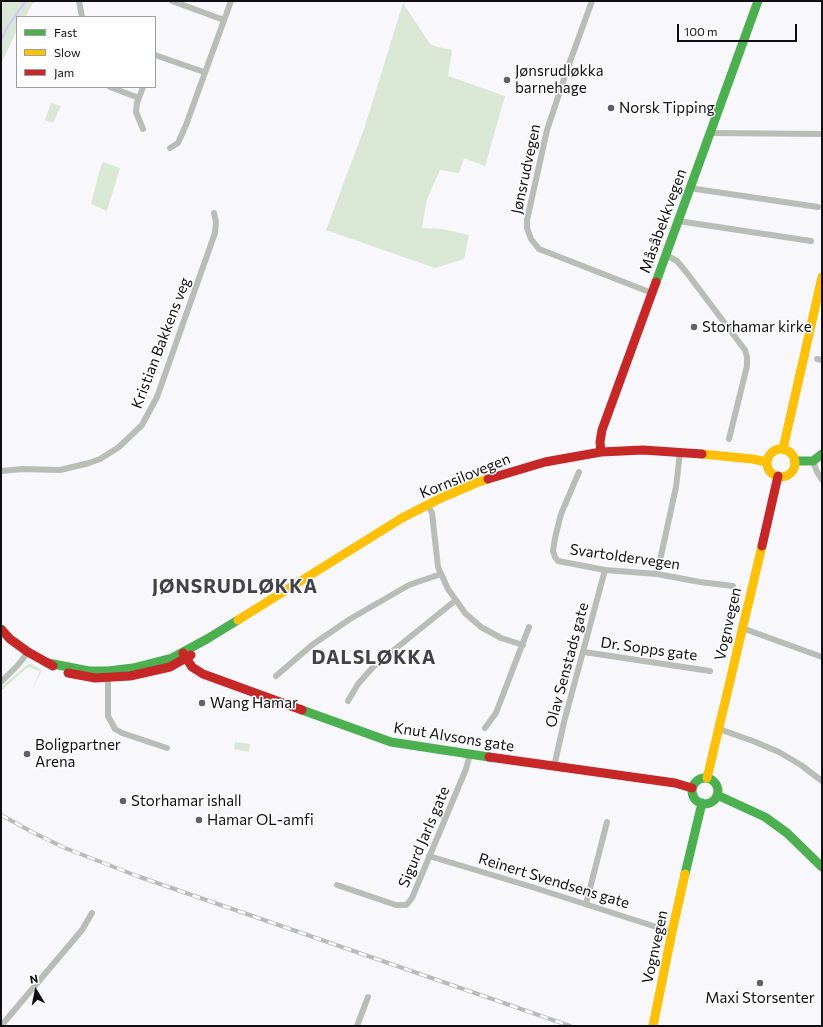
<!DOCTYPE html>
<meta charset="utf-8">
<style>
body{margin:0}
#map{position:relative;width:823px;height:1027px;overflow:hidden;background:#f8f7fc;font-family:Commissioner,sans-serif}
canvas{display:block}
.frame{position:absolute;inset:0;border:2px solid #0f0e12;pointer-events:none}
.legend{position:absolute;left:16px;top:16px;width:140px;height:72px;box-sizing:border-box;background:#fff;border:1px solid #9f9fa0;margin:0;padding:5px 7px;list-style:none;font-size:12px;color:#0f0e12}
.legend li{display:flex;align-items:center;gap:8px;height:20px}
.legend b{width:20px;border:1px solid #9f9fa0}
.north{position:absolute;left:16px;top:971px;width:40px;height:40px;-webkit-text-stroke:3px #fff;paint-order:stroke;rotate:350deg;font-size:11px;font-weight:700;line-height:16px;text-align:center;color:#0f0e12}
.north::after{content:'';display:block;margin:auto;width:14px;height:18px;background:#0f0e12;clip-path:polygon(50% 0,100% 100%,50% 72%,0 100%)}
.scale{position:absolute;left:677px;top:24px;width:120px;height:18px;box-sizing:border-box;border:2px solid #0f0e12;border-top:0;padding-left:5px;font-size:12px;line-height:14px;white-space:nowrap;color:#0f0e12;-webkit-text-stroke:3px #fff;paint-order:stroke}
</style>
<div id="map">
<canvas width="823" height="1027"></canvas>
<div class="frame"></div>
<ul class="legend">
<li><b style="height:5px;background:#4caf50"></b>Fast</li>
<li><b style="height:5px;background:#ffc107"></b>Slow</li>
<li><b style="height:5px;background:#c62828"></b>Jam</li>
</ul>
<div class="north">N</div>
<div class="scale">100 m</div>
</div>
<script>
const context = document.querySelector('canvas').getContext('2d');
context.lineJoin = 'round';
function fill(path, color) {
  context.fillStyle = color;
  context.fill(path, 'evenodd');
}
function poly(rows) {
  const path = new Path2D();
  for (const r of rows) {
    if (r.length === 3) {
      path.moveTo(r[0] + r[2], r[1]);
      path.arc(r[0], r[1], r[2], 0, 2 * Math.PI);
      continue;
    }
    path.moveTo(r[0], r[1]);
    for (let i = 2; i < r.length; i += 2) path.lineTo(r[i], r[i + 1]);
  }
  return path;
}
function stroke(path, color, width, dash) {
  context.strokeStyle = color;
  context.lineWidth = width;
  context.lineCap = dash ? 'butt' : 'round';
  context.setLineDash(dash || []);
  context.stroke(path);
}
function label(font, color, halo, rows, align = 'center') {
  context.font = font + ' Commissioner,sans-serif';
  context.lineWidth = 3;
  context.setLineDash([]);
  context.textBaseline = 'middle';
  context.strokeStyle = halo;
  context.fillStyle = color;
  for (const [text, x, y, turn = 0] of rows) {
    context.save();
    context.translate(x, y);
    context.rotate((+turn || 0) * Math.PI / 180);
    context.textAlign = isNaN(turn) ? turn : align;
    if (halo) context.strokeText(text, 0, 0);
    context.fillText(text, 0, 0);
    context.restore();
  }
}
const green = poly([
 [1,1,39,1,33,3,25,17,17,17,17,30,1,64],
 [403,3,430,44,438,47,452,50,448,76,505,96,485,166,464,158,459,173,440,170,427,199,422,228,442,229,469,235,464,259,435,268,326,230,365,126],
 [51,103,61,106,53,123,45,120],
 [103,162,120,168,107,211,91,204,100,169],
 [28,664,31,664,42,670,33,688,40,671,28,667,1,691,1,687],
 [235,742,250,744,249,752,234,749]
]);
const stream = poly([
 [1,41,5,31,19,10,26,1]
]);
const street = poly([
 [79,1,82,17],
 [172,1,224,20],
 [592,1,568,67,547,130,527,220,527,228,531,239,539,249,652,293],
 [155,55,204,72],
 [110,87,139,98],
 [143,129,136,112,137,103,143,87],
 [710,133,822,134],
 [170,148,178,143,186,125,231,1],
 [689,188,818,207],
 [678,221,811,241],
 [666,255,677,261,687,273,745,350,747,357,747,366,729,439],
 [817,359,822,360],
 [813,461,817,472,822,480],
 [1,471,23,469,60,470,89,463,100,459,119,447,142,425,157,397,215,233,216,222,214,213],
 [579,472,561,514,555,538,553,551,555,557,558,561,605,570,657,574,700,582,733,586],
 [428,505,432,513,438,567,448,589,456,600,465,613,481,627,501,638,523,645],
 [657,574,676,487,680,452],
 [742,628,822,657],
 [584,652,710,671],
 [108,674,108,716,115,729,122,733,167,748],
 [276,676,312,645,350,619,409,585,441,574],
 [1,682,18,665,28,652],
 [348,701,358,684,374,666,456,600],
 [485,728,496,713,529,627],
 [719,729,753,741,779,752,801,765,822,781],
 [554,767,564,722,605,570],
 [429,856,532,887,672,932],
 [337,885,396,905,406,905,409,902,412,898,466,769,470,754],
 [586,904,607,822],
 [1,1026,82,930,92,913],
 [357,1026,368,997]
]);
const fast = poly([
 [656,282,758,1],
 [795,461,813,461,822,454],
 [48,663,89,671,108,671,133,668,172,658,207,639,238,620],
 [302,710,391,742,489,757],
 [705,791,13],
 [717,795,765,817,787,833,822,867],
 [685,874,702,803]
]);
const slow = poly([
 [783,449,822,277],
 [781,463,14],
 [702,454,752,459,767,462],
 [238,620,402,518,441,498,476,483,488,479],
 [707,778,762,546],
 [653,1026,672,932,685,874]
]);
const jam = poly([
 [601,452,600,442,602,430,656,282],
 [488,479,545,462,601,452,643,450,702,454],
 [762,546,778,476],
 [1,629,10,639,28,652,53,666],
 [183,653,192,667,203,674,302,710],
 [68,673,95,678,130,676,170,667,191,655],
 [489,757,675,783,692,788]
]);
const rail = poly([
 [1,815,34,833,65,848,137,876,570,1026]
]);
const markers = [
 [507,80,4,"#616064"],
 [611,108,4,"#616064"],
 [694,327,4,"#616064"],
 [202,703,4,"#616064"],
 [27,754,4,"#616064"],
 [123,801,4,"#616064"],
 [199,820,4,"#616064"],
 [760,983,4,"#616064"]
];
const poiNames = [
 ["Jønsrudløkka",515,71],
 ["barnehage",515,88],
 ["Norsk Tipping",619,108],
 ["Storhamar kirke",702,327],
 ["Wang Hamar",210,703],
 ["Boligpartner",35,745],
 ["Arena",35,762],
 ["Storhamar ishall",131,801],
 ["Hamar OL-amfi",207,820],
 ["Maxi Storsenter",760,998,"center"]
];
const streetNames = [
 ["Jønsrudvegen",526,169,-78],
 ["Måsåbekkvegen",663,221,-70],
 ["Kristian Bakkens veg",161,343,-69],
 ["Kornsilovegen",465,476,-22],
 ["Svartoldervegen",625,557,8],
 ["Vognvegen",728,624,-77],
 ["Dr. Sopps gate",649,649,8],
 ["Olav Senstads gate",567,665,-75],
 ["Knut Alvsons gate",454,737,9],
 ["Sigurd Jarls gate",424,837,-67],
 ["Reinert Svendsens gate",554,881,17],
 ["Vognvegen",655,947,-78]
];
const districtNames = [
 ["JØNSRUDLØKKA",235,587],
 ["DALSLØKKA",374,658]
];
fill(green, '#dae7d5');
stroke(stream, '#d2ccf7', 2.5);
stroke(street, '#b8bdb6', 6);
stroke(fast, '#4caf50', 9);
stroke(slow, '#ffc107', 9);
stroke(jam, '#c62828', 9);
stroke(rail, '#b8bbb8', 4);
stroke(rail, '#fff', 2.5, [8]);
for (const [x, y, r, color] of markers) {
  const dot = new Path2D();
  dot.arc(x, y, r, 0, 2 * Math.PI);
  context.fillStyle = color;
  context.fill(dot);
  stroke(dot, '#fff', 1.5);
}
label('15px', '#0f0e12', '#fff', poiNames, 'left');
label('15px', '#0f0e12', '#fff', streetNames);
context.letterSpacing = '1px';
label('bold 19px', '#43424b', '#fff', districtNames);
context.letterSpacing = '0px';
</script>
